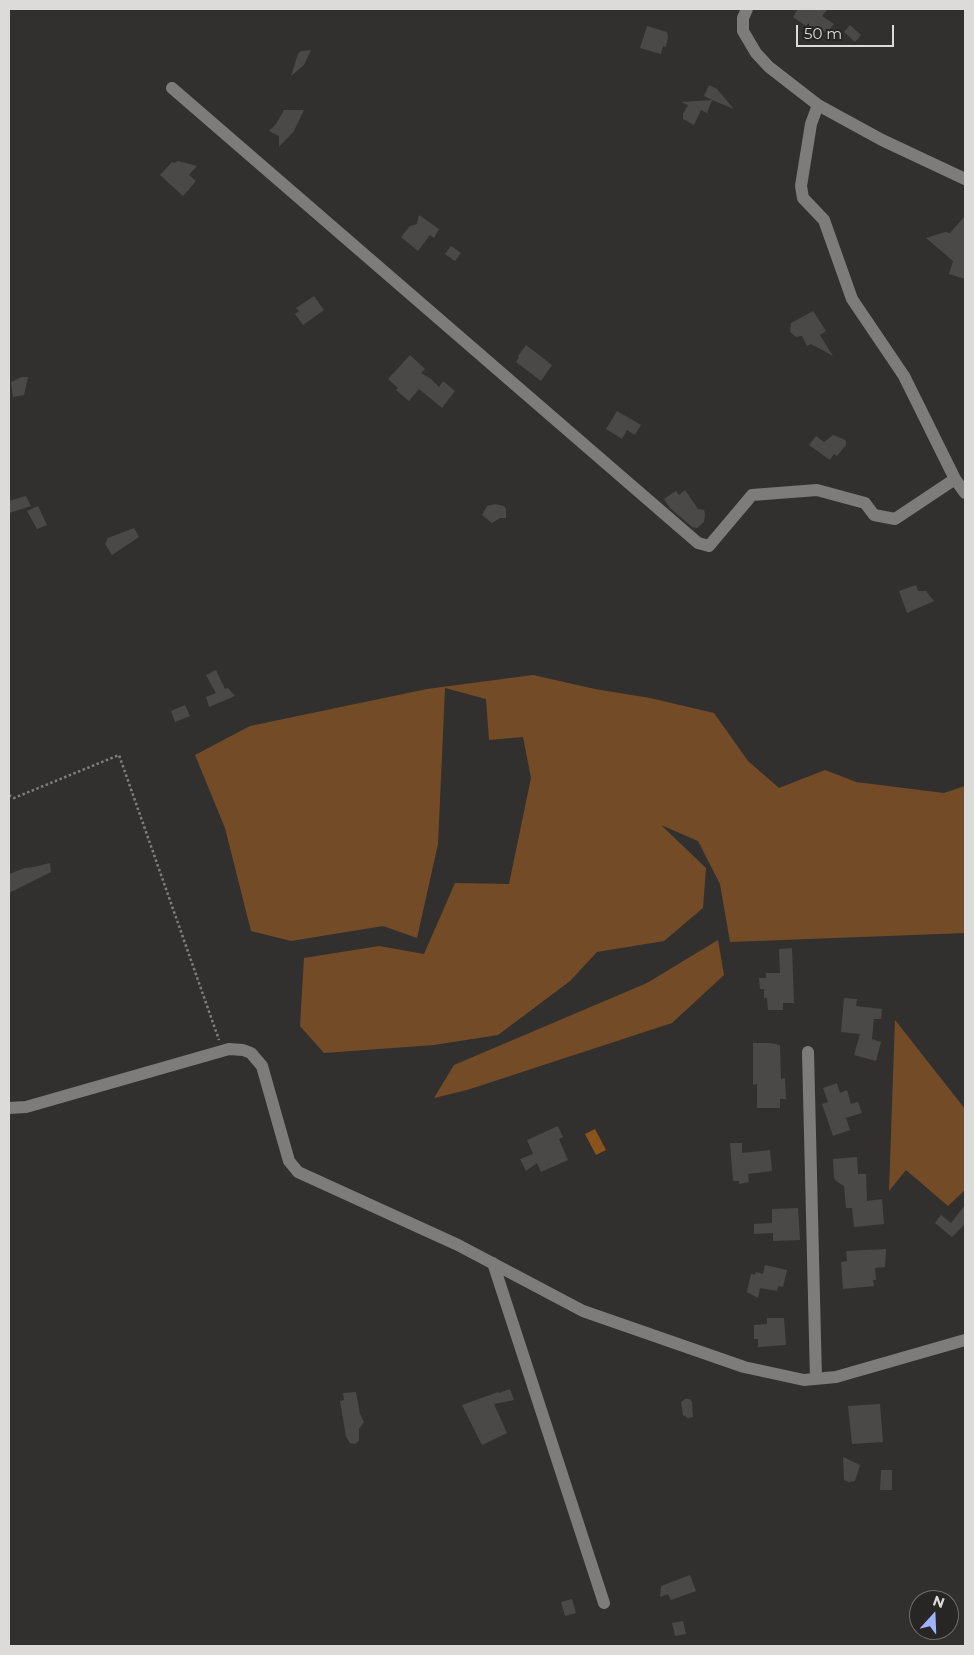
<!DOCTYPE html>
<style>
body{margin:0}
#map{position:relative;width:974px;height:1655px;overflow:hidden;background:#32302e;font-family:Montserrat,sans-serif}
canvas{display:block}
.frame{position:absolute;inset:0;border:10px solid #dcdbda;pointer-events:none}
.north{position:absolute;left:909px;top:1590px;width:50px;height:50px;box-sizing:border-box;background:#282624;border:1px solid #706e6d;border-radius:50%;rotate:20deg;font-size:14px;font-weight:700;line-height:20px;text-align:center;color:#dcdbda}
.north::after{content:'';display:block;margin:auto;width:18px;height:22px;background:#9fb3fd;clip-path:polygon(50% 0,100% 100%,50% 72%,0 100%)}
.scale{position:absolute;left:796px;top:25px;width:98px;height:22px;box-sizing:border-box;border:2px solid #dcdbda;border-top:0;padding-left:6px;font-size:15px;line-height:18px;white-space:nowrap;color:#dcdbda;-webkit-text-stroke:4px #282624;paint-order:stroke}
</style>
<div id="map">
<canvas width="974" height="1655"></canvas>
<div class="frame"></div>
<div class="north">N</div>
<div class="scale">50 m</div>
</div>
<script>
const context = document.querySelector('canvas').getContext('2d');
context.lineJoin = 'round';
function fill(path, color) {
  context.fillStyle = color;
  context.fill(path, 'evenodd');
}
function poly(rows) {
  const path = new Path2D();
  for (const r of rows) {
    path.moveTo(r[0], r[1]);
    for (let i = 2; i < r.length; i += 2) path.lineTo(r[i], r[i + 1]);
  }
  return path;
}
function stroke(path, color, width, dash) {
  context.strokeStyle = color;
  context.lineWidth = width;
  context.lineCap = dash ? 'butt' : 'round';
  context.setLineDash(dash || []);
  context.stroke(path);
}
const green = poly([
 [533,675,595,689,650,698,714,713,748,761,779,788,825,770,856,782,944,793,965,786,965,933,730,942,720,884,698,841,661,825,706,868,703,908,664,941,597,952,570,981,498,1035,434,1045,324,1053,300,1026,304,958,379,946,424,954,455,883,509,884,531,778,523,737,489,740,486,699,445,688,438,844,417,938,383,926,291,941,251,931,225,828,195,755,250,726,427,689],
 [718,940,724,975,672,1023,467,1090,434,1098,454,1065,647,983],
 [895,1020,965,1109,965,1190,948,1206,906,1170,889,1191]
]);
const water = poly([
 [595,1129,606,1150,596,1155,585,1134]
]);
const building = poly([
 [798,9,828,9,822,16,834,24,827,33,817,26,813,31,793,17],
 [850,25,861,35,855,42,844,32],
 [647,26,667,32,668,37,666,47,663,46,661,54,640,48],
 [311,50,304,65,291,76,298,54,301,51],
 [709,85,717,89,734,109,712,100,707,113,701,110,694,125,683,119,683,114,688,105,681,102,712,100,704,96],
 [284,110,304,110,294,131,279,147,279,136,269,131,276,124],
 [178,161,197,166,189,175,196,181,183,196,160,175,172,162,174,163],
 [419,215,439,229,434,238,430,235,418,251,401,237,410,226,417,224],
 [965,216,965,279,949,274,953,261,926,238,945,232,950,233],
 [451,246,461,253,455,261,445,254],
 [314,296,324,310,303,325,295,314,299,311,296,308],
 [813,311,826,331,820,335,833,356,811,344,807,346,802,336,796,337,790,332,791,323],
 [526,345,552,365,541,381,516,362,519,357,518,356],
 [410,355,425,369,421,373,431,379,439,387,443,381,455,391,442,408,419,389,409,401,396,390,398,388,388,379],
 [22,377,28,377,24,395,13,397,11,382],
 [617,411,641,425,635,435,627,430,622,439,606,429],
 [833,435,843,439,846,441,846,445,837,456,834,454,830,460,809,445,816,436,824,442],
 [685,490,698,509,704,510,705,514,704,522,697,528,692,527,670,508,664,499,676,491,679,495],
 [26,496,31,506,9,513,9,501],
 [495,504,504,506,506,509,506,518,500,518,492,523,482,515,487,506],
 [38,506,47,525,37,529,27,511],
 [134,528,139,537,112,555,105,544,108,538],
 [916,585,918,591,926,591,934,601,907,613,899,591],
 [216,670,225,689,228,688,235,696,209,707,206,697,216,693,206,675],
 [185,705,190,716,175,722,171,711],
 [50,863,51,872,9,893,9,874,25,868,34,867],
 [792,948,794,1003,783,1003,783,1010,768,1010,767,998,764,998,764,989,760,989,759,978,766,978,766,973,780,973,779,949],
 [844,998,857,999,856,1006,882,1009,881,1019,874,1019,872,1039,881,1042,876,1061,854,1055,860,1034,841,1032],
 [753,1043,770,1043,780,1045,781,1079,785,1078,786,1099,780,1099,780,1108,757,1108,757,1084,753,1085],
 [837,1083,840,1093,847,1090,851,1104,858,1102,862,1113,846,1118,850,1130,833,1136,822,1104,828,1102,823,1088],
 [558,1126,563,1137,559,1139,568,1160,541,1172,537,1163,526,1171,520,1159,533,1154,527,1140],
 [730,1143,742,1143,742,1153,770,1150,772,1171,748,1174,749,1182,739,1184,739,1181,733,1181],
 [857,1157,858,1174,866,1174,867,1201,882,1199,884,1224,854,1227,852,1208,846,1208,844,1186,836,1181,834,1178,833,1159],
 [965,1205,965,1224,952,1237,935,1223,941,1215,951,1223],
 [798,1208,800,1240,773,1241,773,1233,754,1234,754,1224,772,1223,772,1209],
 [886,1249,885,1267,875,1268,876,1280,873,1280,874,1286,843,1289,841,1262,847,1261,846,1251],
 [765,1265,787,1270,783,1287,778,1286,777,1291,760,1288,758,1298,747,1292,751,1274,755,1275,756,1272,763,1274],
 [767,1318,784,1318,786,1345,758,1347,758,1339,754,1339,754,1325,767,1324],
 [510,1389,514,1400,494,1404,507,1433,482,1445,462,1405,498,1392,499,1393],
 [356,1392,360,1414,364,1422,359,1429,359,1441,355,1444,350,1443,346,1437,340,1401,344,1400,343,1393],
 [685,1399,690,1399,692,1402,693,1417,688,1418,683,1415,681,1402],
 [880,1404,883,1442,852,1444,848,1406],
 [843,1457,860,1465,855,1481,849,1482,844,1480],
 [881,1470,892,1470,892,1490,880,1490],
 [690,1575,696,1591,671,1600,668,1594,660,1597,661,1586],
 [572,1599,576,1613,565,1616,561,1602],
 [683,1621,686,1634,675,1636,672,1623]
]);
const path = poly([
 [9,795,14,798,119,755,219,1040]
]);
const minor = poly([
 [747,9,743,18,743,31,756,53,769,67,818,105,882,140,965,179],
 [172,88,698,543,709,546,752,495,817,490,865,503,874,515,895,519,955,479],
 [818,105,811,124,801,186,803,198,824,220,852,299,904,376,955,479,965,493],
 [808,1052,816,1379],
 [9,1108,26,1107,229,1049,243,1050,251,1053,262,1066,289,1161,298,1172,458,1245,583,1311,744,1367,804,1380,836,1377,965,1340],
 [493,1263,604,1603]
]);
fill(green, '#734c27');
fill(water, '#8a531a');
fill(building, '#4b4947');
stroke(path, '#807e7c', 2.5, [2.5, 2.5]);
stroke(minor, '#7e7c7a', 12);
</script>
